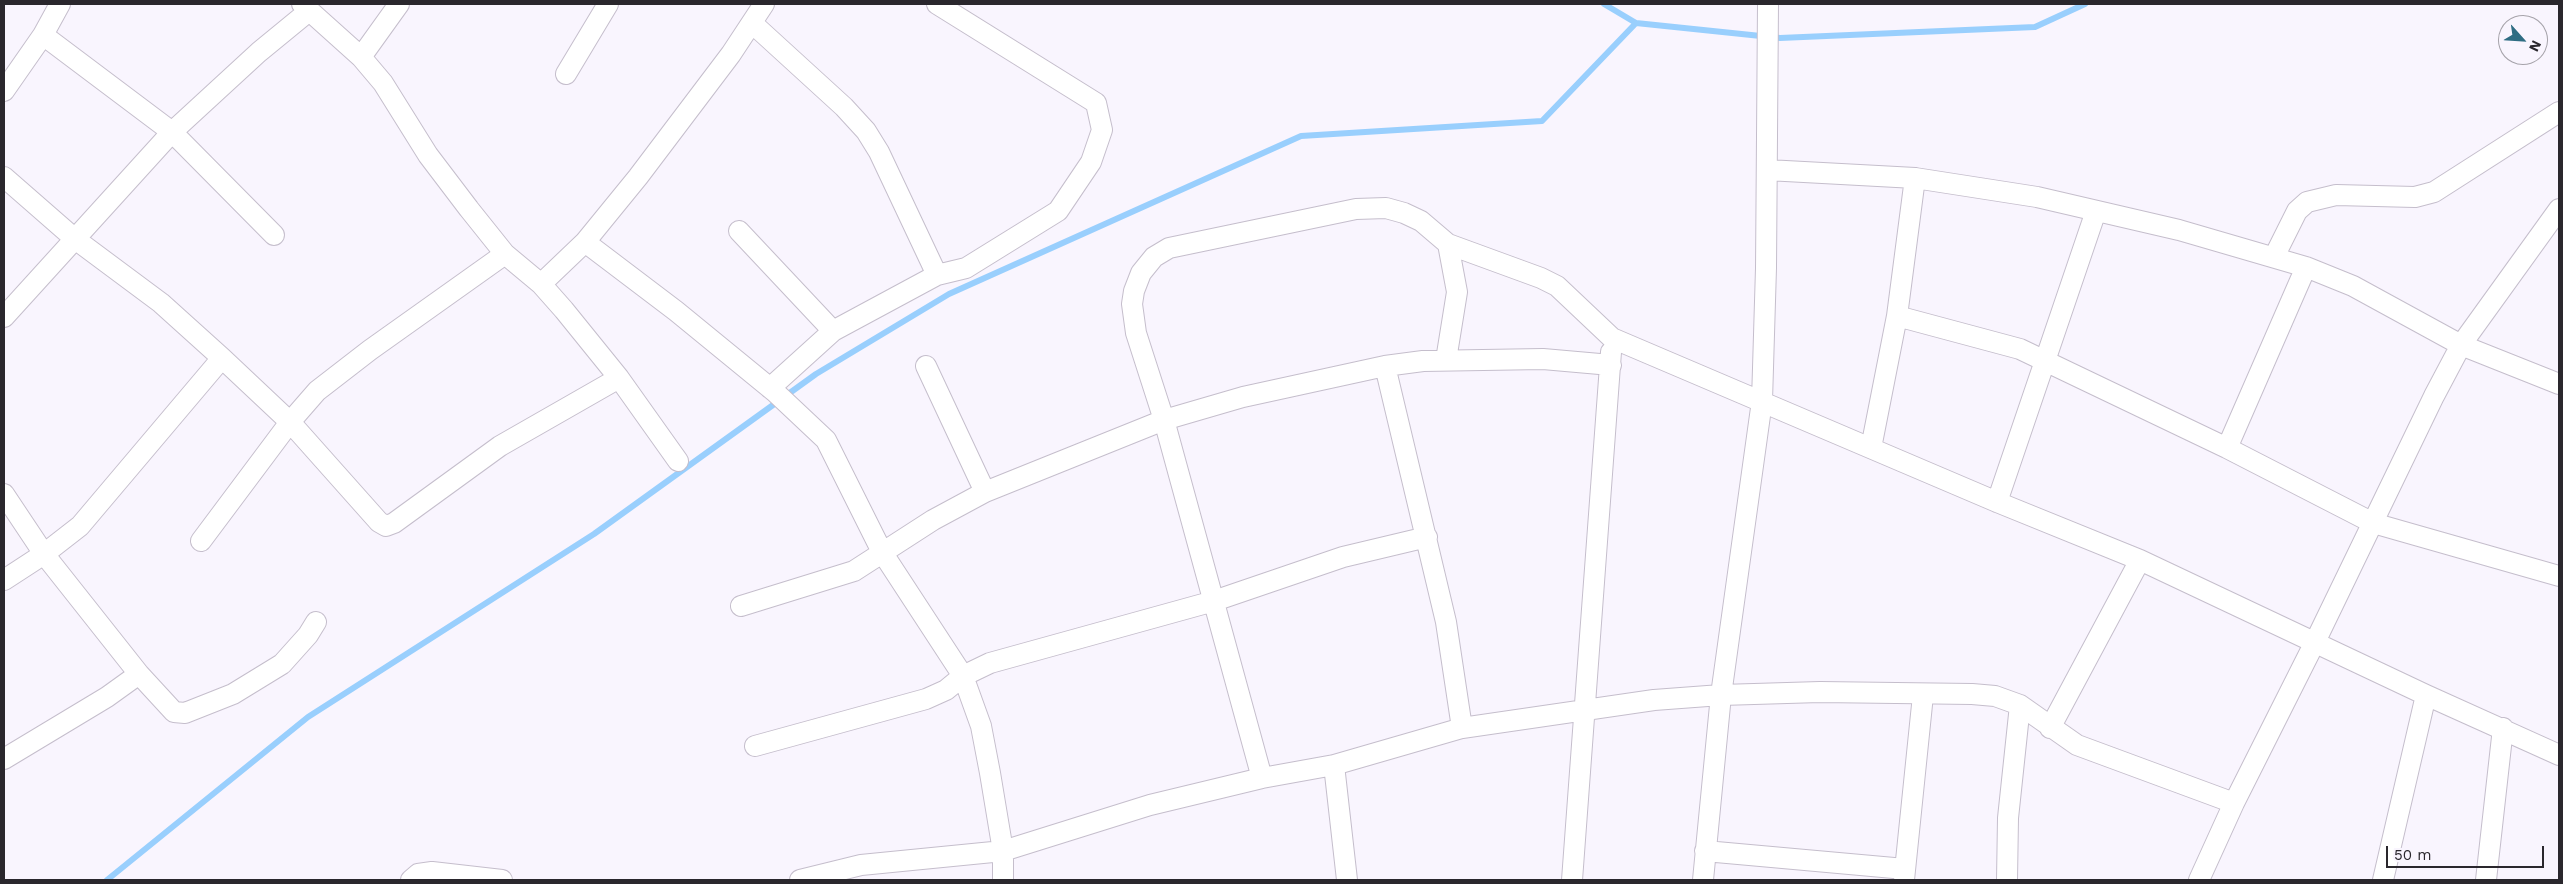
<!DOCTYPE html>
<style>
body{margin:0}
#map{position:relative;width:2563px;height:884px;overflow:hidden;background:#f9f5fe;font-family:"Work Sans",sans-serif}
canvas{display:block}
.frame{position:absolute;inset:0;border:5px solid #2a272d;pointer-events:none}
.north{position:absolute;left:2498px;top:15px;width:50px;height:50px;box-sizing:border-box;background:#f9f5fe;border:1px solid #a6a3aa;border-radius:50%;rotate:116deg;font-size:14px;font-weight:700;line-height:20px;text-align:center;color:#2a272d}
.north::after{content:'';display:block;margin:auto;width:18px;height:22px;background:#2f6d83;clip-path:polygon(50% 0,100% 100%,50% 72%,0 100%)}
.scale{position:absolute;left:2386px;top:846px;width:158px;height:22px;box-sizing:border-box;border:2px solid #2a272d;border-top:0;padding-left:6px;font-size:15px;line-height:18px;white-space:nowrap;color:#2a272d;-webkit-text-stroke:4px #f9f5fe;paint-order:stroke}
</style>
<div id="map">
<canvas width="2563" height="884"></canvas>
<div class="frame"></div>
<div class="north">N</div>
<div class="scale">50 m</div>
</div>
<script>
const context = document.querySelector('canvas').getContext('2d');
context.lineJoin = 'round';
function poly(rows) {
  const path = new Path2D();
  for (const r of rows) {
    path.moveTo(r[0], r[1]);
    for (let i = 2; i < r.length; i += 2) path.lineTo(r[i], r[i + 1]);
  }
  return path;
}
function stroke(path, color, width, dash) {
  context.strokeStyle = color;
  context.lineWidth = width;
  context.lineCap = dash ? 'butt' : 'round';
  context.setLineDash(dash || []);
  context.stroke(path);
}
const stream = poly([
 [1604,4,1636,23],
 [107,880,308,717,594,534,816,374,949,294,1301,136,1542,121,1636,23,1780,38,2035,27,2085,4]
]);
const street = poly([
 [302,4,361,57,383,83,428,155,469,209,505,254,541,284,564,310,619,378,678,461],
 [752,23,844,107,866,131,879,152,937,275],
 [43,35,172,132,274,235],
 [361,57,399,4],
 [566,74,608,4],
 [4,91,43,35,60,4],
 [1767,170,1915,178,2037,197,2179,230,2306,267,2353,286,2461,345,2559,384],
 [4,177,75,239,161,303,222,358,290,422,379,522,386,526,394,523,500,446,619,378],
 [739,231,833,331],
 [585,242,676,311,775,392,826,440,882,552,963,676,981,726,990,773,1003,851,1003,880],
 [1448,244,1541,278,1557,286,1612,338,1997,502,2140,560,2426,695,2559,755],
 [2274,257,2297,211,2307,202,2336,195,2415,197,2434,192,2559,112],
 [541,284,585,242,638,177,731,54,764,4],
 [1897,316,2020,349,2227,448,2373,523,2559,576],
 [4,317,172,132,259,52,309,11],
 [926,366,985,492],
 [1385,366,1446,622,1462,728],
 [770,388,833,331,937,275,966,268,1058,211,1091,162,1102,130,1096,103,937,4],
 [1871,448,1897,316,1915,178],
 [2227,448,2306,267],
 [4,494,44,554,139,674,107,697,4,759],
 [1997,502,2096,211],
 [201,541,290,422,317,391,370,350,505,254],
 [4,580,44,554,80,526,222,358],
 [741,606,854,571,933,520,985,492,1164,420,1243,397,1385,366,1423,361,1543,359,1611,365],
 [139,674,174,712,185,713,233,694,282,664,308,635,316,622],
 [2050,728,2140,560],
 [755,746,926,699,946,690,963,676,990,663,1214,601,1343,557,1427,537],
 [1334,765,1347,880],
 [1262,778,1164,420,1136,333,1132,304,1134,291,1141,273,1154,257,1169,248,1356,209,1386,208,1404,213,1421,221,1448,244,1457,292,1446,360],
 [1705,851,1905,869],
 [411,880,418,874,432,872,502,880],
 [800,880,861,865,1003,851,1150,805,1262,778,1334,765,1462,728,1654,700,1721,695,1820,692,1972,694,1995,696,2020,705,2077,745,2234,803],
 [1572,880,1611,352],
 [1703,880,1721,695,1762,401,1766,268,1768,4],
 [1904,880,1923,695],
 [2007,880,2008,818,2020,705],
 [2199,880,2234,803,2315,642,2434,396,2461,345,2559,209],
 [2383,880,2426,695],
 [2486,880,2503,728]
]);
stroke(stream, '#99cffd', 6);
stroke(street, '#c5becc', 22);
stroke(street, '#fff', 20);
</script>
